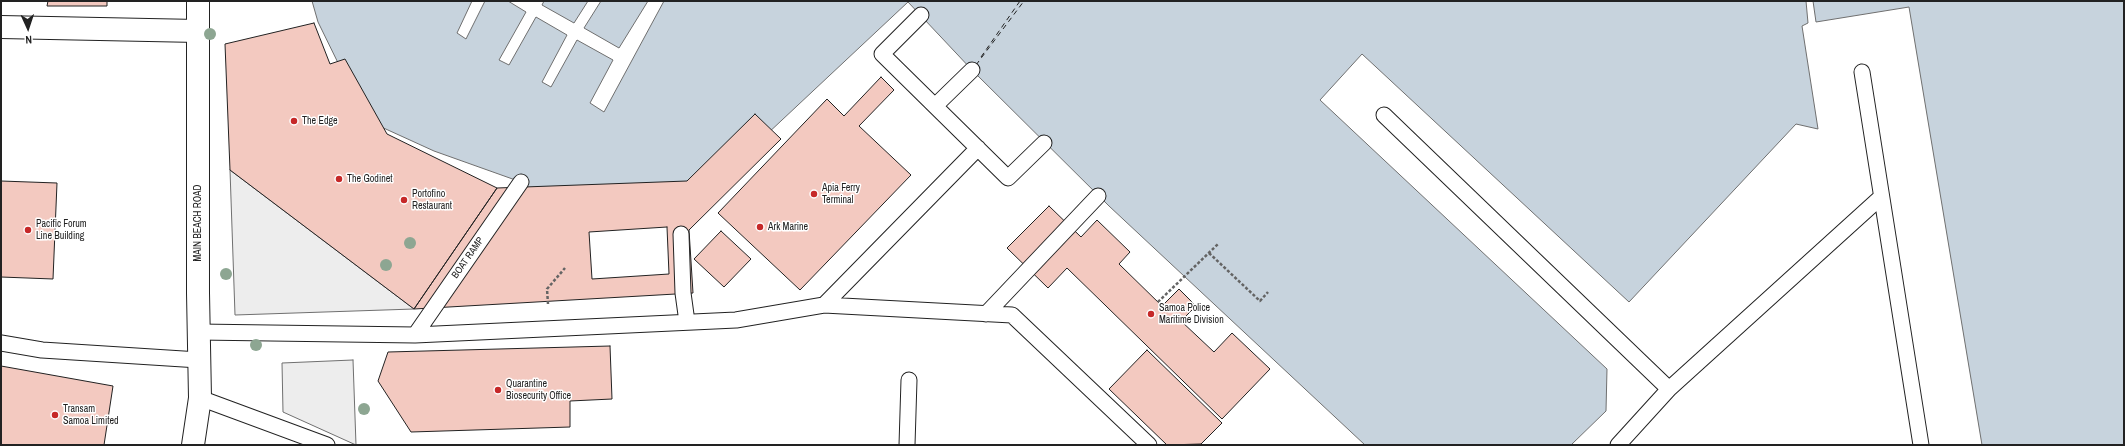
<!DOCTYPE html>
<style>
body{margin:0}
#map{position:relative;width:2125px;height:446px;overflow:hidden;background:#fff;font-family:"Archivo Narrow",sans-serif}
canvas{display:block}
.frame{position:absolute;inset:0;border:2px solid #222;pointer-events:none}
.north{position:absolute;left:8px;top:8px;width:40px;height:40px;-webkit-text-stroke:3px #fff;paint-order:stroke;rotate:177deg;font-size:11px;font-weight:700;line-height:16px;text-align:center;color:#222}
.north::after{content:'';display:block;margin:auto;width:14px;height:18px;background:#222;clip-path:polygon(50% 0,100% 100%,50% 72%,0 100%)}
</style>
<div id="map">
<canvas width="2125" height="446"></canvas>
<div class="frame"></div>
<div class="north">N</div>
</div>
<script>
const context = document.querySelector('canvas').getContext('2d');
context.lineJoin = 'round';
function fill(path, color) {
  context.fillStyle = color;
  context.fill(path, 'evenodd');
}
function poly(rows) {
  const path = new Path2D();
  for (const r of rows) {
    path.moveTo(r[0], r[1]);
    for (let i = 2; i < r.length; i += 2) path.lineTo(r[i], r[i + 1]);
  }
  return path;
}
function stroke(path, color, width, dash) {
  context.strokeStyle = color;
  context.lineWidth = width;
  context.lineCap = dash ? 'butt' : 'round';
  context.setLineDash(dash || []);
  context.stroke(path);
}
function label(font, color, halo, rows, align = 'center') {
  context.font = font + ' "Archivo Narrow",sans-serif';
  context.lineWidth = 3;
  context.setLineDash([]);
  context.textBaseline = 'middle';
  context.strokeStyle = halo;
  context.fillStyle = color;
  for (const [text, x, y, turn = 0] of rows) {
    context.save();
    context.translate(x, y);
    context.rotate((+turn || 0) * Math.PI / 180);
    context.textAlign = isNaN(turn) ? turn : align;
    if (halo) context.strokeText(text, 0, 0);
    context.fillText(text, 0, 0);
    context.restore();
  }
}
const parking = poly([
 [230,170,414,309,235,315,230,170],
 [353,360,356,445,283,412,282,363,353,360]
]);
const water = poly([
 [312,1,1806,1,1808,23,1802,26,1818,129,1796,124,1629,302,1362,54,1320,100,1607,369,1606,411,1571,445,1365,445,1109,206,972,70,908,2,750,150,691,212,556,211,521,182,434,151,366,120,318,22,312,1],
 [1813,1,2124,1,2124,445,1982,445,1909,7,1816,22,1813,1]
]);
const pier = poly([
 [472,1,485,1,466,39,457,33,472,1],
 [508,1,544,1,542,5,574,23,588,1,601,1,584,28,619,48,648,1,664,1,604,112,590,103,613,60,577,40,551,87,542,82,567,35,536,17,509,65,499,60,526,12,508,1]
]);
const ferry = poly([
 [981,57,1020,1],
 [976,65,1024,1]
]);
const building = poly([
 [48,1,107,1,107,6,47,6,48,1],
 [314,23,330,64,345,59,387,134,497,188,414,309,230,170,225,44,314,23],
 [881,77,894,90,859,126,911,175,800,290,718,213,827,99,844,116,881,77],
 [755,114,781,139,689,230,693,293,414,309,497,188,687,181,755,114],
 [1,181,57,183,53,279,1,277,1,181],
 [1049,206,1081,237,1097,220,1130,252,1119,264,1162,306,1179,289,1196,306,1181,321,1214,352,1232,333,1270,369,1222,419,1067,268,1048,288,1007,248,1049,206],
 [667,227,669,274,592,279,589,232,667,227],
 [721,231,751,259,724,287,694,259,721,231],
 [610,346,612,399,570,401,570,427,411,432,378,381,388,352,610,346],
 [1147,350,1222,423,1201,444,1167,445,1109,389,1147,350],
 [1,366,113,386,104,445,1,445,1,366]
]);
const path = poly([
 [1209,253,1260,301,1268,292],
 [1158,302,1218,244],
 [548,304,547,289,565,268]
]);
const service = poly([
 [921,15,882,54,1008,178,1044,143],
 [1862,72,1921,445],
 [935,106,972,70],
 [1384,115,1669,389],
 [681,234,683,293,687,322],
 [824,305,1012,315,1149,445],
 [986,314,1098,196],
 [198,332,415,335,736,320,824,305,978,148],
 [415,335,521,182],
 [1,343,42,350,199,360],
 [200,398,327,445],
 [907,445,909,380],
 [1618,445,1669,389,1881,197]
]);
const minor = poly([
 [1,27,198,31]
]);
const secondary = poly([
 [193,445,200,398,198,293,198,1]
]);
const trees = [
 [210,34],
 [410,243],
 [386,265],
 [226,274],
 [256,345],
 [364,409]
];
const markers = [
 [294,121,4,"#c62828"],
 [339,179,4,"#c62828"],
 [814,194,4,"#c62828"],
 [404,200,4,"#c62828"],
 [760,227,4,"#c62828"],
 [28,230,4,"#c62828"],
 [1151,314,4,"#c62828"],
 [498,390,4,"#c62828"],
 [55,415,4,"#c62828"]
];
const poiNames = [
 ["The Edge",302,121],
 ["The Godinet",347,179],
 ["Apia Ferry",822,188],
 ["Terminal",822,200],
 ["Portofino",412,194],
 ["Restaurant",412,206],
 ["Pacific Forum",36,224],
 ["Line Building",36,236],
 ["Ark Marine",768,227],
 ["Samoa Police",1159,308],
 ["Maritime Division",1159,320],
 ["Quarantine",506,384],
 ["Biosecurity Office",506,396],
 ["Transam",63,409],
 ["Samoa Limited",63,421]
];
const streetNames = [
 ["MAIN BEACH ROAD",198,223,-90],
 ["BOAT RAMP",468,258,-55]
];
fill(parking, '#ededed');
stroke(parking, '#6f6f6f', 1);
fill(water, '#c7d3dd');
stroke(water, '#6f6f6f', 1);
fill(pier, '#fff');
stroke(pier, '#6f6f6f', 1);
stroke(ferry, '#222', 1, [5, 4]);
fill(building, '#f3c9c0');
stroke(building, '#222', 1);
stroke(service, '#222', 17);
stroke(minor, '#222', 24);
stroke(secondary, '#222', 24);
stroke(path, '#646464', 2.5, [3, 2]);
stroke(service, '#fff', 15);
stroke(minor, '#fff', 22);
stroke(secondary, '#fff', 22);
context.fillStyle = '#8da692';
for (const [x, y] of trees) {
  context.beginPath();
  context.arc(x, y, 6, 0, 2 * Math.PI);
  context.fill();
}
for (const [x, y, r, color] of markers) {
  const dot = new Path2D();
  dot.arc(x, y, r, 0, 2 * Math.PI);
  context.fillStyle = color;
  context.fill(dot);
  stroke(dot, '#fff', 1.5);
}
label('10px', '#222', '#fff', poiNames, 'left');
label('10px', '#222', '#fff', streetNames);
</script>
